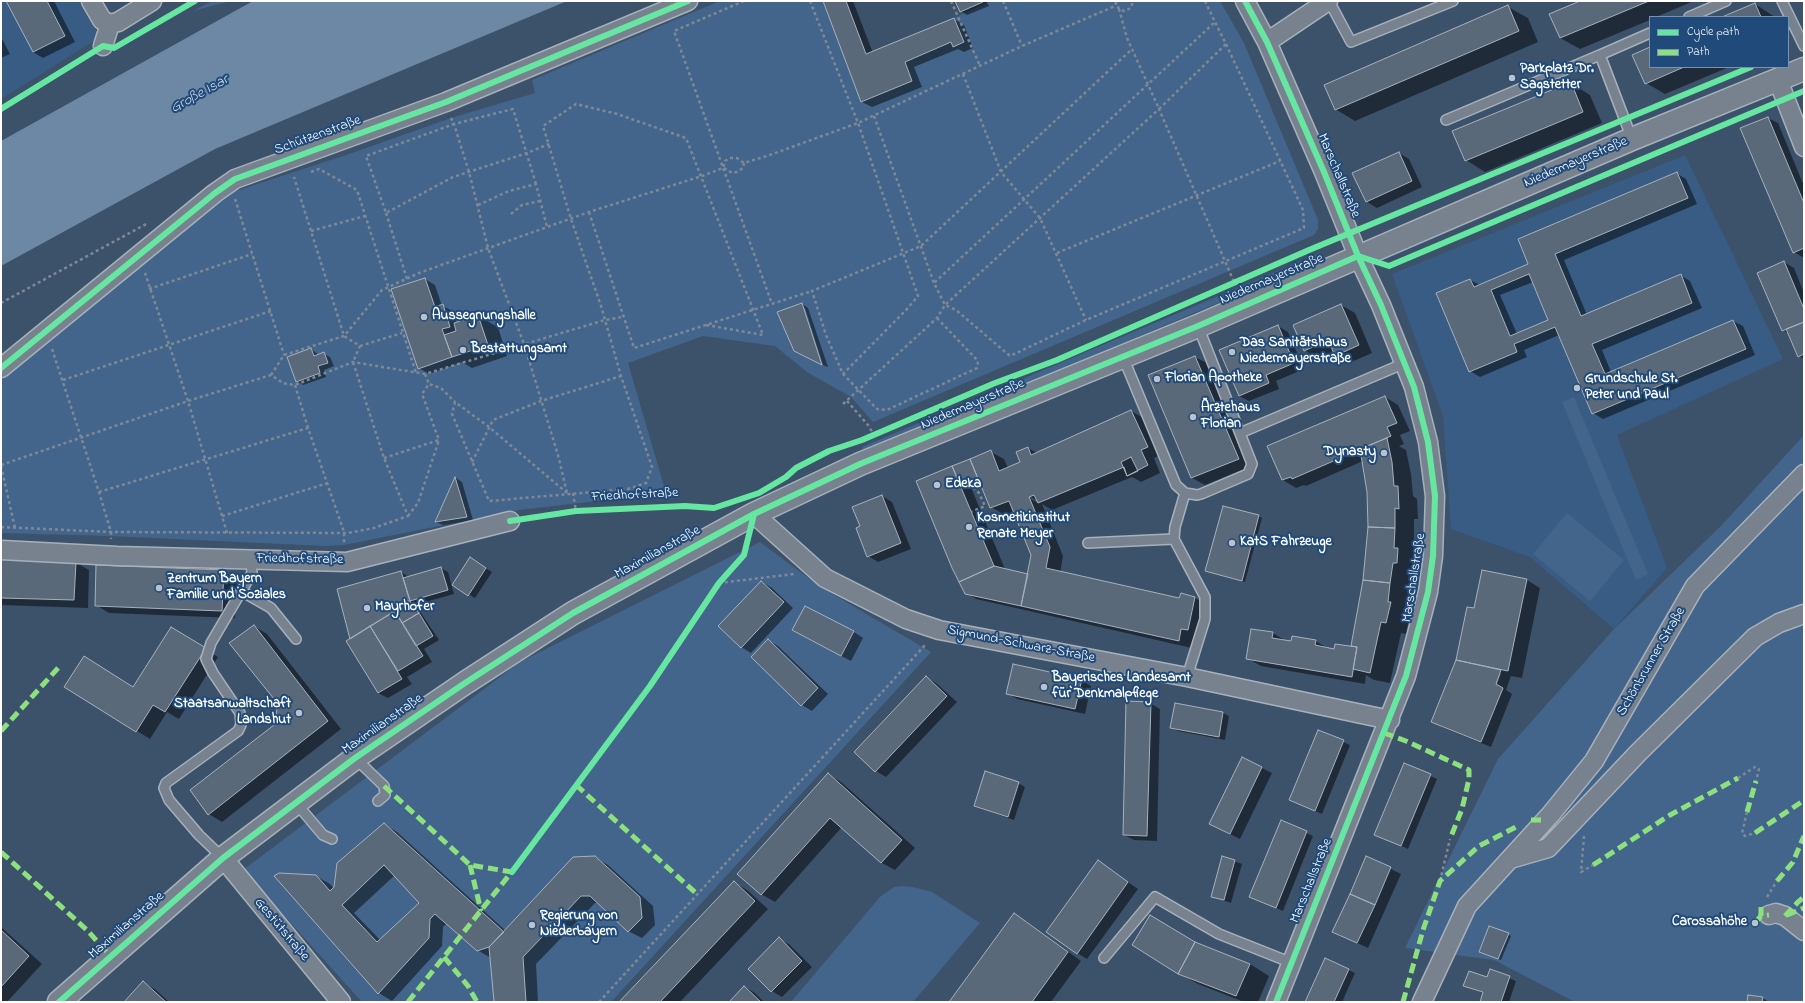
<!DOCTYPE html>
<meta charset="utf-8">
<style>
body{margin:0}
#map{position:relative;width:1805px;height:1003px;overflow:hidden;background:#3c526b;font-family:"Indie Flower",sans-serif}
canvas{display:block}
.frame{position:absolute;inset:0;border:2px solid #fff;pointer-events:none}
.legend{position:absolute;left:1649px;top:16px;width:140px;height:52px;box-sizing:border-box;background:#1f4a7a;border:1px solid #7992af;margin:0;padding:5px 7px;list-style:none;font-size:12px;color:#fff}
.legend li{display:flex;align-items:center;gap:8px;height:20px}
.legend b{width:20px;border:1px solid #7992af}
</style>
<div id="map">
<canvas width="1805" height="1003"></canvas>
<div class="frame"></div>
<ul class="legend">
<li><b style="height:5px;background:#66e7a1"></b>Cycle path</li>
<li><b style="height:5px;background:#8de07e"></b>Path</li>
</ul>
</div>
<script>
const context = document.querySelector('canvas').getContext('2d');
context.lineJoin = 'round';
function fill(path, color) {
  context.fillStyle = color;
  context.fill(path, 'evenodd');
}
function poly(rows) {
  const path = new Path2D();
  for (const r of rows) {
    path.moveTo(r[0], r[1]);
    for (let i = 2; i < r.length; i += 2) path.lineTo(r[i], r[i + 1]);
  }
  return path;
}
function stroke(path, color, width, dash) {
  context.strokeStyle = color;
  context.lineWidth = width;
  context.lineCap = dash ? 'butt' : 'round';
  context.setLineDash(dash || []);
  context.stroke(path);
}
function label(font, color, halo, rows, align = 'center') {
  context.font = font + ' "Indie Flower",sans-serif';
  context.lineWidth = 4;
  context.setLineDash([]);
  context.textBaseline = 'middle';
  context.strokeStyle = halo;
  context.fillStyle = color;
  for (const [text, x, y, turn = 0] of rows) {
    context.save();
    context.translate(x, y);
    context.rotate((+turn || 0) * Math.PI / 180);
    context.textAlign = isNaN(turn) ? turn : align;
    if (halo) context.strokeText(text, 0, 0);
    context.fillText(text, 0, 0);
    context.restore();
  }
}
const built = poly([
 [1,1,78,1,100,37,1,99],
 [1685,155,1783,359,1617,435,1667,568,1614,629,1530,557,1451,529,1443,416,1392,274]
]);
const green = poly([
 [212,1,231,1,193,11],
 [720,1,823,1,861,102,912,81,905,62,951,42,963,42,954,18,991,1,1220,1,1244,43,1318,220,1318,229,1314,235,873,422,851,397,807,372,775,346,703,336,628,363,666,493,519,510,344,545,325,546,110,536,1,533,1,378,233,192,349,154,451,118,535,93,532,80],
 [1320,253,1321,256,1282,276,914,431,864,450,862,447],
 [1574,397,1648,574,1636,580,1562,402],
 [1804,435,1804,1002,1575,1002,1494,960,1405,948,1498,759,1614,629,1721,526],
 [1567,513,1624,560,1590,601,1533,554],
 [760,542,819,586,931,652,611,1002,362,1002,243,870,520,662],
 [903,886,913,887,932,892,980,923,913,1002,791,1002,880,897,894,887]
]);
const water = poly([
 [253,1,567,1,215,149,1,266,1,141]
]);
const shadow = poly([
 [7,1,54,1,75,42,43,58,33,52],
 [824,1,853,1,873,53,954,19,964,25,973,48,964,52,958,49,914,67,922,87,872,107,862,102],
 [956,1,986,1,989,6,967,15,961,11],
 [1582,1,1694,1,1656,17,1650,17,1650,20,1580,49,1560,38],
 [1755,4,1775,17,1725,17],
 [1508,7,1528,18,1538,42,1355,121,1335,109],
 [1,37,10,54,1,58],
 [1650,48,1650,67,1729,67,1665,94,1646,83],
 [1571,83,1590,95,1602,123,1485,172,1466,160],
 [1768,118,1778,123,1804,186,1804,258,1794,252],
 [1399,153,1409,159,1422,187,1377,208,1367,202,1354,174],
 [1676,173,1686,179,1697,204,1564,260,1587,315,1680,275,1690,281,1702,308,1602,350,1611,372,1733,321,1743,326,1755,355,1603,419,1593,413,1559,335,1524,350,1527,357,1480,377,1470,371,1470,280,1480,285,1530,264],
 [1533,282,1549,321,1517,334,1500,295],
 [1784,262,1794,268,1804,293,1804,359,1798,356,1789,334,1783,330],
 [425,279,435,285,442,306,453,311,457,323,478,316,498,327,507,356,472,368,462,362,429,374,419,368],
 [802,304,808,308,828,367,823,365,805,308,803,308],
 [1341,305,1355,313,1372,353,1349,363,1336,355,1334,351,1318,358,1304,350],
 [1278,326,1288,332,1304,369,1276,381,1279,389,1249,401,1239,396],
 [311,349,319,355,324,354,330,357,334,366,324,370,326,377,303,385,297,381],
 [1195,357,1209,364,1251,466,1205,485,1192,478,1150,375],
 [1385,397,1398,405,1410,431,1400,435,1404,444,1399,446,1406,450,1411,474,1413,496,1417,499,1418,519,1414,519,1414,558,1417,560,1417,573,1412,573,1407,612,1410,614,1406,634,1401,633,1390,683,1374,680,1366,675,1365,684,1261,666,1247,658,1273,633,1286,641,1316,641,1329,649,1335,650,1356,648,1352,646,1362,596,1369,527,1368,492,1363,461,1306,486,1304,485,1296,488,1283,480,1269,447],
 [1131,411,1145,419,1161,455,1154,458,1160,473,1141,482,1132,477,1052,510,1042,504,1063,556,1060,573,1180,600,1181,594,1195,598,1208,605,1201,637,1195,636,1192,648,976,599,966,593,917,482,991,452,1004,459,1008,468,1022,462,1028,448,1037,453],
 [980,481,991,507,1005,515,1014,511,1032,554,1028,575,1005,569,970,485],
 [1025,494,1038,501,1038,503,1024,495],
 [456,478,462,482,473,520,443,525,436,522],
 [882,496,892,502,911,549,878,562,868,556,861,527],
 [1259,516,1262,518,1245,582,1206,571],
 [1,560,75,562,89,570,88,608,1,605],
 [476,562,492,572,475,598,453,585],
 [441,568,448,572,454,594,418,604,419,606,417,607,439,640,424,649,432,662,407,677,412,684,388,698,378,693,352,639,401,572,409,577],
 [223,571,237,579,235,618,109,613,96,605],
 [1527,580,1540,588,1522,678,1511,676,1506,690,1512,694,1491,747,1442,727,1432,721,1457,661,1467,608,1475,609],
 [1499,674,1501,674,1495,689,1493,689],
 [762,582,772,588,793,608,751,653,741,647],
 [254,626,267,634,341,729,222,822,209,814,275,726,279,704],
 [854,632,863,638,851,661,803,636],
 [184,636,218,657,179,719,167,712,150,739,66,687,134,688],
 [768,640,778,646,828,694,812,711,802,705],
 [926,677,936,683,957,702,886,777,876,771,855,752],
 [1081,680,1091,686,1085,714,1017,699,1007,693],
 [1150,703,1160,709,1157,841,1134,840,1124,835],
 [1223,713,1229,716,1225,740,1178,731,1171,728],
 [1319,731,1350,745,1322,814,1290,800],
 [1242,758,1272,773,1240,839,1220,829],
 [1405,764,1437,779,1408,849,1375,834],
 [828,774,841,782,915,848,895,870,882,863,842,827,775,902,761,894],
 [1018,783,1025,787,1014,820,982,809,975,806],
 [1281,822,1313,836,1283,911,1251,897],
 [384,824,397,832,506,931,594,857,608,865,653,906,655,925,642,938,628,931,599,903,595,903,536,964,538,1002,495,1002,491,958,477,950,447,923,443,927,442,946,392,1001,379,993,316,876,330,884,334,889],
 [395,875,420,903,380,940,354,913],
 [1223,857,1242,864,1231,903,1212,896],
 [1367,857,1401,874,1368,948,1334,932],
 [1098,861,1138,889,1087,959,1077,953],
 [734,882,747,890,768,909,680,1002,621,1002],
 [1014,914,1027,922,1081,961,1051,1002,950,1002],
 [1,927,42,964,7,1002,1,1002],
 [1508,934,1511,936,1501,960,1483,953],
 [779,939,789,944,812,967,782,997,772,991,749,969],
 [1197,944,1250,964,1269,976,1258,1002,1244,1002,1198,984,1178,973],
 [1326,959,1355,973,1342,1002,1306,1002],
 [1490,970,1516,981,1509,1002,1481,1002,1484,993,1465,985,1487,978],
 [143,982,156,990,169,1002,125,1002],
 [745,987,755,993,764,1002,730,1002],
 [1763,998,1769,1002,1748,1002]
]);
const building = poly([
 [6,1,47,1,65,36,33,52,6,1],
 [823,1,846,1,866,54,954,18,964,42,953,47,951,42,905,62,912,81,861,102,823,1],
 [955,1,982,1,983,2,960,12,955,1],
 [1580,1,1649,1,1560,38,1549,14,1580,1],
 [1755,3,1761,17,1722,17,1755,3],
 [1508,5,1519,31,1335,110,1324,85,1508,5],
 [1650,47,1650,67,1684,67,1645,84,1632,55,1650,47],
 [1571,82,1583,112,1465,161,1452,131,1571,82],
 [1768,117,1804,203,1804,248,1793,253,1740,128,1768,117],
 [1399,152,1412,181,1366,202,1352,173,1399,152],
 [1677,172,1688,198,1555,254,1581,316,1681,274,1692,303,1592,344,1605,374,1733,320,1746,349,1592,414,1555,327,1514,344,1517,352,1469,372,1436,293,1470,279,1474,287,1528,264,1518,239,1677,172],
 [1529,274,1548,320,1510,336,1491,290,1529,274],
 [1784,261,1804,309,1804,322,1782,331,1757,273,1784,261],
 [425,278,435,307,443,304,450,327,442,329,452,357,418,369,391,289,425,278],
 [802,303,822,365,794,351,777,312,802,303],
 [1341,304,1359,345,1335,356,1328,340,1304,351,1293,325,1341,304],
 [478,315,488,345,452,357,444,335,456,331,454,323,478,315],
 [1804,322,1804,354,1798,357,1786,329,1804,322],
 [1278,325,1294,363,1266,375,1269,383,1239,396,1219,350,1278,325],
 [311,348,314,356,324,352,328,363,318,366,320,373,296,382,287,357,311,348],
 [1195,356,1239,459,1191,478,1148,375,1195,356],
 [1385,396,1397,423,1387,427,1391,436,1292,479,1291,477,1282,480,1267,446,1385,396],
 [1131,410,1148,447,1141,450,1148,465,1127,476,1124,467,1038,503,1034,495,1029,497,1050,547,1046,568,1179,598,1181,593,1195,597,1188,630,1181,629,1179,641,1021,606,1031,555,1009,501,990,508,970,459,991,450,999,471,1020,462,1016,452,1028,447,1031,455,1131,410],
 [1387,438,1392,462,1394,486,1398,486,1399,509,1395,508,1395,528,1368,527,1367,492,1360,449,1387,438],
 [1131,457,1138,471,1127,476,1121,462,1131,457],
 [970,459,978,479,961,486,952,466,970,459],
 [952,466,994,566,959,582,952,568,916,481,952,466],
 [455,477,467,517,435,522,455,477],
 [882,495,901,543,867,557,856,528,860,526,852,507,882,495],
 [1223,506,1259,515,1242,581,1205,571,1223,506],
 [1368,527,1395,528,1394,548,1398,548,1397,563,1393,563,1390,583,1363,580,1368,527],
 [470,557,486,568,468,596,452,585,470,557],
 [1,559,76,562,74,600,1,598,1,559],
 [96,565,224,570,222,611,95,606,96,565],
 [994,566,1028,574,1021,606,965,594,959,582,994,566],
 [441,567,448,590,410,601,403,578,441,567],
 [1482,570,1527,579,1508,671,1456,660,1467,607,1474,608,1482,570],
 [401,571,410,601,390,604,395,611,350,639,337,589,401,571],
 [1363,580,1390,583,1388,602,1391,602,1386,623,1381,622,1370,673,1353,669,1357,647,1351,646,1363,580],
 [761,581,784,602,741,648,718,626,761,581],
 [410,601,419,613,402,623,390,604,410,601],
 [805,606,854,631,841,656,792,630,805,606],
 [395,611,423,656,398,671,370,626,395,611],
 [419,613,433,636,416,646,402,623,419,613],
 [254,625,328,721,208,815,190,790,274,725,278,704,229,643,254,625],
 [370,626,402,679,378,693,346,641,370,626],
 [171,627,206,648,165,712,153,705,136,732,64,687,84,656,133,687,171,627],
 [1251,629,1273,632,1272,638,1291,641,1292,636,1316,640,1315,645,1334,649,1335,644,1357,647,1352,677,1246,659,1251,629],
 [768,639,818,688,801,706,751,657,768,639],
 [1456,660,1501,670,1496,684,1503,688,1481,742,1431,722,1456,660],
 [1013,664,1082,679,1075,709,1006,694,1013,664],
 [926,676,947,696,875,772,854,752,926,676],
 [1126,701,1151,702,1147,836,1123,835,1126,701],
 [1175,703,1223,712,1219,737,1170,728,1175,703],
 [1318,730,1344,740,1315,811,1289,800,1318,730],
 [1242,757,1262,767,1230,834,1209,824,1242,757],
 [1404,763,1431,774,1401,846,1374,835,1404,763],
 [985,771,1019,782,1008,817,974,806,985,771],
 [828,773,902,840,881,863,830,818,761,895,737,874,828,773],
 [1281,820,1307,831,1276,908,1249,897,1281,820],
 [384,823,504,932,489,947,477,951,435,914,430,919,429,938,378,994,274,876,279,873,316,875,330,891,334,887,337,863,384,823],
 [384,865,419,903,377,942,342,905,384,865],
 [595,856,640,897,642,918,628,932,590,896,581,896,523,957,526,1002,494,1002,489,947,573,857,595,856],
 [1222,856,1235,860,1224,900,1211,897,1222,856],
 [1366,856,1391,867,1375,905,1350,894,1366,856],
 [1098,860,1128,882,1077,954,1046,932,1098,860],
 [734,881,755,901,660,1002,619,1002,734,881],
 [1350,894,1375,905,1357,943,1332,932,1350,894],
 [1014,913,1068,952,1032,1002,949,1002,1014,913],
 [1150,915,1195,942,1178,974,1132,945,1150,915],
 [1489,926,1509,933,1498,959,1479,952,1489,926],
 [1,930,29,956,1,987,1,930],
 [779,937,802,961,771,992,748,969,779,937],
 [1195,942,1250,964,1236,996,1178,974,1195,942],
 [1325,958,1349,969,1334,1002,1305,1002,1325,958],
 [1490,969,1510,976,1501,1002,1480,1002,1483,992,1463,986,1469,971,1487,977,1490,969],
 [143,981,166,1002,124,1002,143,981],
 [744,986,761,1002,729,1002,744,986],
 [1748,995,1763,997,1762,1002,1747,1002,1748,995]
]);
const path = poly([
 [744,1,674,31,772,304],
 [810,1,858,123,918,296,907,309,843,374],
 [951,1,980,66],
 [1003,1,1022,46],
 [1115,1,1119,9,1124,11,1131,8,1133,1],
 [1205,1,1215,22,1226,44,1303,210,1304,228,1086,320,1010,356,956,310,945,305,934,283,1215,22],
 [1119,9,1127,38,1159,109,1226,44],
 [963,74,1001,172,1040,218,1086,320],
 [874,116,934,283],
 [451,118,454,124,366,156,386,213,453,177,527,153,549,144],
 [724,168,732,173,737,172,743,168,744,163],
 [311,172,319,169,357,190,416,373],
 [536,184,513,109,454,124,469,172,488,248,524,344,558,455,567,493],
 [235,199,284,355],
 [478,205,509,191,536,184,547,227],
 [589,212,634,348,812,291],
 [386,213,407,279],
 [511,214,522,205,540,201],
 [311,231,365,216],
 [1057,253,1280,161],
 [149,289,252,254],
 [1,303,148,223],
 [937,318,978,361,977,368,887,410,877,409,843,374,826,335,812,291,921,246,1132,49],
 [360,346,402,333],
 [52,349,99,492,111,532,111,539],
 [425,374,429,384],
 [271,375,284,355,344,336,382,290,419,273,589,212,702,176,723,168,725,161,730,158,737,158,744,163,767,156,858,123,1022,46,1115,6,1117,1],
 [63,380,271,311],
 [295,385,308,428],
 [847,401,868,425,874,435],
 [843,404,937,318,945,305,1159,109,1234,282],
 [384,458,439,440,422,394,429,384,441,388,455,402],
 [472,462,493,420,541,401,621,376],
 [1,465,188,401,145,273],
 [1,466,15,528],
 [969,483,979,493,985,506,971,512],
 [99,492,308,428,344,532,344,545],
 [567,493,489,427,455,402,452,414,489,501,628,489,646,483,652,467,621,376,601,306,571,219,543,126,576,104,617,114,686,138,763,335,706,325],
 [573,493,576,511],
 [222,516,328,483],
 [408,516,418,503,439,440],
 [1,527,111,532,348,533,374,528,408,516,384,458,353,362,360,346,344,336,294,177],
 [227,533,188,401,271,375,283,383,295,385,353,362,425,374,605,320,622,317],
 [719,583,794,574],
 [1738,778,1755,767,1759,769,1756,781],
 [1803,801,1804,801],
 [1747,812,1742,833,1745,836,1755,833],
 [1584,836,1581,872,1593,865],
 [1440,881,1450,839],
 [1767,897,1777,881],
 [599,1002,926,644]
]);
const lane = poly([
 [1329,1,1351,42,1453,1],
 [1782,1,1804,46],
 [1689,17,1726,1],
 [1600,55,1650,33],
 [1446,120,1600,55,1632,139],
 [1123,357,1176,485,1185,493,1197,495,1201,494,1248,474,1252,464,1198,326],
 [1240,433,1405,363],
 [1185,493,1175,527,1174,539,1205,597,1205,619,1187,677],
 [1088,543,1174,539],
 [241,591,271,608,296,639],
 [355,758,384,786,385,795,378,801],
 [296,803,323,835,332,839],
 [223,858,199,835,169,800,164,788,166,783,238,731,241,725,240,713,213,673,206,659,211,643,252,573,251,559],
 [1104,958,1155,897,1219,934,1292,963]
]);
const street = poly([
 [91,1,102,20,110,24,103,46],
 [1245,1,1267,42,1324,172,1358,256,1381,305,1414,387,1428,442,1435,496,1433,556,1428,592,1406,676,1276,1002],
 [110,24,118,22,152,1],
 [1267,42,1328,1],
 [1778,80,1804,147],
 [1,368,215,193,235,179,446,102,688,1],
 [754,514,825,578,906,619,939,630,1187,677,1390,720],
 [1,550,117,556,347,562,510,521],
 [223,858,341,1002],
 [1510,859,1548,848,1638,753,1755,637,1779,623,1804,614],
 [1769,915,1776,913,1785,916,1804,931],
 [1422,1002,1467,906,1551,814,1594,761,1695,586,1804,474]
]);
const secondary = poly([
 [59,1002,223,858,355,758,465,683,573,613,754,514,860,464,1198,326,1632,139,1804,69]
]);
const quiet = poly([
 [1,731,59,667],
 [1384,733,1406,741,1469,770,1469,779,1462,809,1450,839],
 [576,785,697,894],
 [384,786,470,865,512,872],
 [1747,812,1756,781],
 [1531,820,1545,820],
 [1755,833,1803,801],
 [1,852,88,931,111,957],
 [470,865,481,911],
 [1593,865,1670,815,1738,778],
 [1777,881,1793,862,1804,836],
 [1761,907,1761,916,1769,915],
 [1787,915,1804,908],
 [1785,916,1798,902,1804,897],
 [1755,923,1761,916],
 [444,957,468,986,477,1002],
 [408,1002,514,869],
 [1403,1002,1423,930,1440,881,1479,846,1516,827]
]);
const cycleway = poly([
 [1245,1,1267,42,1324,172,1358,256,1381,305,1414,387,1428,442,1435,496,1433,556,1428,592,1406,676,1276,1002],
 [1,109,103,46,114,48,195,1],
 [1358,256,1389,266,1804,91],
 [1,368,215,193,235,179,446,102,688,1],
 [510,521,576,511,685,506,714,508,759,493,786,477,796,468,829,451,862,440,995,383,1057,360,1309,250,1751,67],
 [512,872,650,686,719,583,744,555,754,514],
 [59,1002,223,858,355,758,465,683,573,613,754,514,860,464,1198,326,1358,256]
]);
const markers = [
 [1512,78,4,"#bbc2cb"],
 [424,317,4,"#bbc2cb"],
 [463,350,4,"#bbc2cb"],
 [1232,352,4,"#bbc2cb"],
 [1157,379,4,"#bbc2cb"],
 [1577,388,4,"#bbc2cb"],
 [1193,417,4,"#bbc2cb"],
 [1384,453,4,"#bbc2cb"],
 [937,485,4,"#bbc2cb"],
 [969,527,4,"#bbc2cb"],
 [1232,543,4,"#bbc2cb"],
 [159,588,4,"#bbc2cb"],
 [367,608,4,"#bbc2cb"],
 [1044,687,4,"#bbc2cb"],
 [299,713,4,"#bbc2cb"],
 [1755,923,4,"#bbc2cb"],
 [532,925,4,"#bbc2cb"]
];
const poiNames = [
 ["Parkplatz Dr.",1520,70],
 ["Sagstetter",1520,86],
 ["Aussegnungshalle",432,317],
 ["Das Sanitätshaus",1240,344],
 ["Niedermayerstraße",1240,360],
 ["Bestattungsamt",471,350],
 ["Florian Apotheke",1165,379],
 ["Grundschule St.",1585,380],
 ["Peter und Paul",1585,396],
 ["Ärztehaus",1201,409],
 ["Florian",1201,425],
 ["Dynasty",1376,453,"right"],
 ["Edeka",945,485],
 ["Kosmetikinstitut",977,519],
 ["Renate Meyer",977,535],
 ["KatS Fahrzeuge",1240,543],
 ["Zentrum Bayern",167,580],
 ["Familie und Soziales",167,596],
 ["Mayrhofer",375,608],
 ["Bayerisches Landesamt",1052,679],
 ["für Denkmalpflege",1052,695],
 ["Staatsanwaltschaft",291,705,"right"],
 ["Landshut",291,721,"right"],
 ["Regierung von",540,917],
 ["Niederbayern",540,933],
 ["Carossahöhe",1747,923,"right"]
];
const streetNames = [
 ["Schützenstraße",318,136,-20],
 ["Niedermayerstraße",1576,163,-23],
 ["Marschallstraße",1338,176,67],
 ["Niedermayerstraße",1272,280,-23],
 ["Niedermayerstraße",973,405,-23],
 ["Friedhofstraße",635,496,-3],
 ["Maximilianstraße",658,553,-29],
 ["Friedhofstraße",300,560,1],
 ["Marschallstraße",1415,578,-81],
 ["Sigmund-Schwarz-Straße",1021,645,11],
 ["Schönbrunner Straße",1652,662,-60],
 ["Maximilianstraße",383,725,-35],
 ["Marschallstraße",1312,881,-68],
 ["Maximilianstraße",127,926,-41],
 ["Gestütstraße",281,930,50]
];
const waterNames = [
 ["Große Isar",200,95,-29]
];
fill(built, '#385c84');
fill(green, '#43658b');
fill(water, '#6c88a5');
fill(shadow, '#0007');
fill(building, '#59697a');
stroke(building, '#a7b1bc', 1);
stroke(lane, '#a7b1bc', 12);
stroke(street, '#a7b1bc', 21);
stroke(secondary, '#a7b1bc', 25);
stroke(path, '#7f8996', 2.5, [3, 3]);
stroke(lane, '#77828e', 9);
stroke(street, '#77828e', 18);
stroke(secondary, '#77828e', 22);
stroke(quiet, '#8de07e', 5, [10, 5]);
stroke(cycleway, '#66e7a1', 6);
for (const [x, y, r, color] of markers) {
  const dot = new Path2D();
  dot.arc(x, y, r, 0, 2 * Math.PI);
  context.fillStyle = color;
  context.fill(dot);
  stroke(dot, '#1f4a7a', 1.5);
}
label('bold 14px', '#fff', '#1f4a7a', poiNames, 'left');
label('14px', '#fff', '#1f4a7a', streetNames);
label('italic 15px', '#d4dde6', '#1f4a7a', waterNames);
</script>
